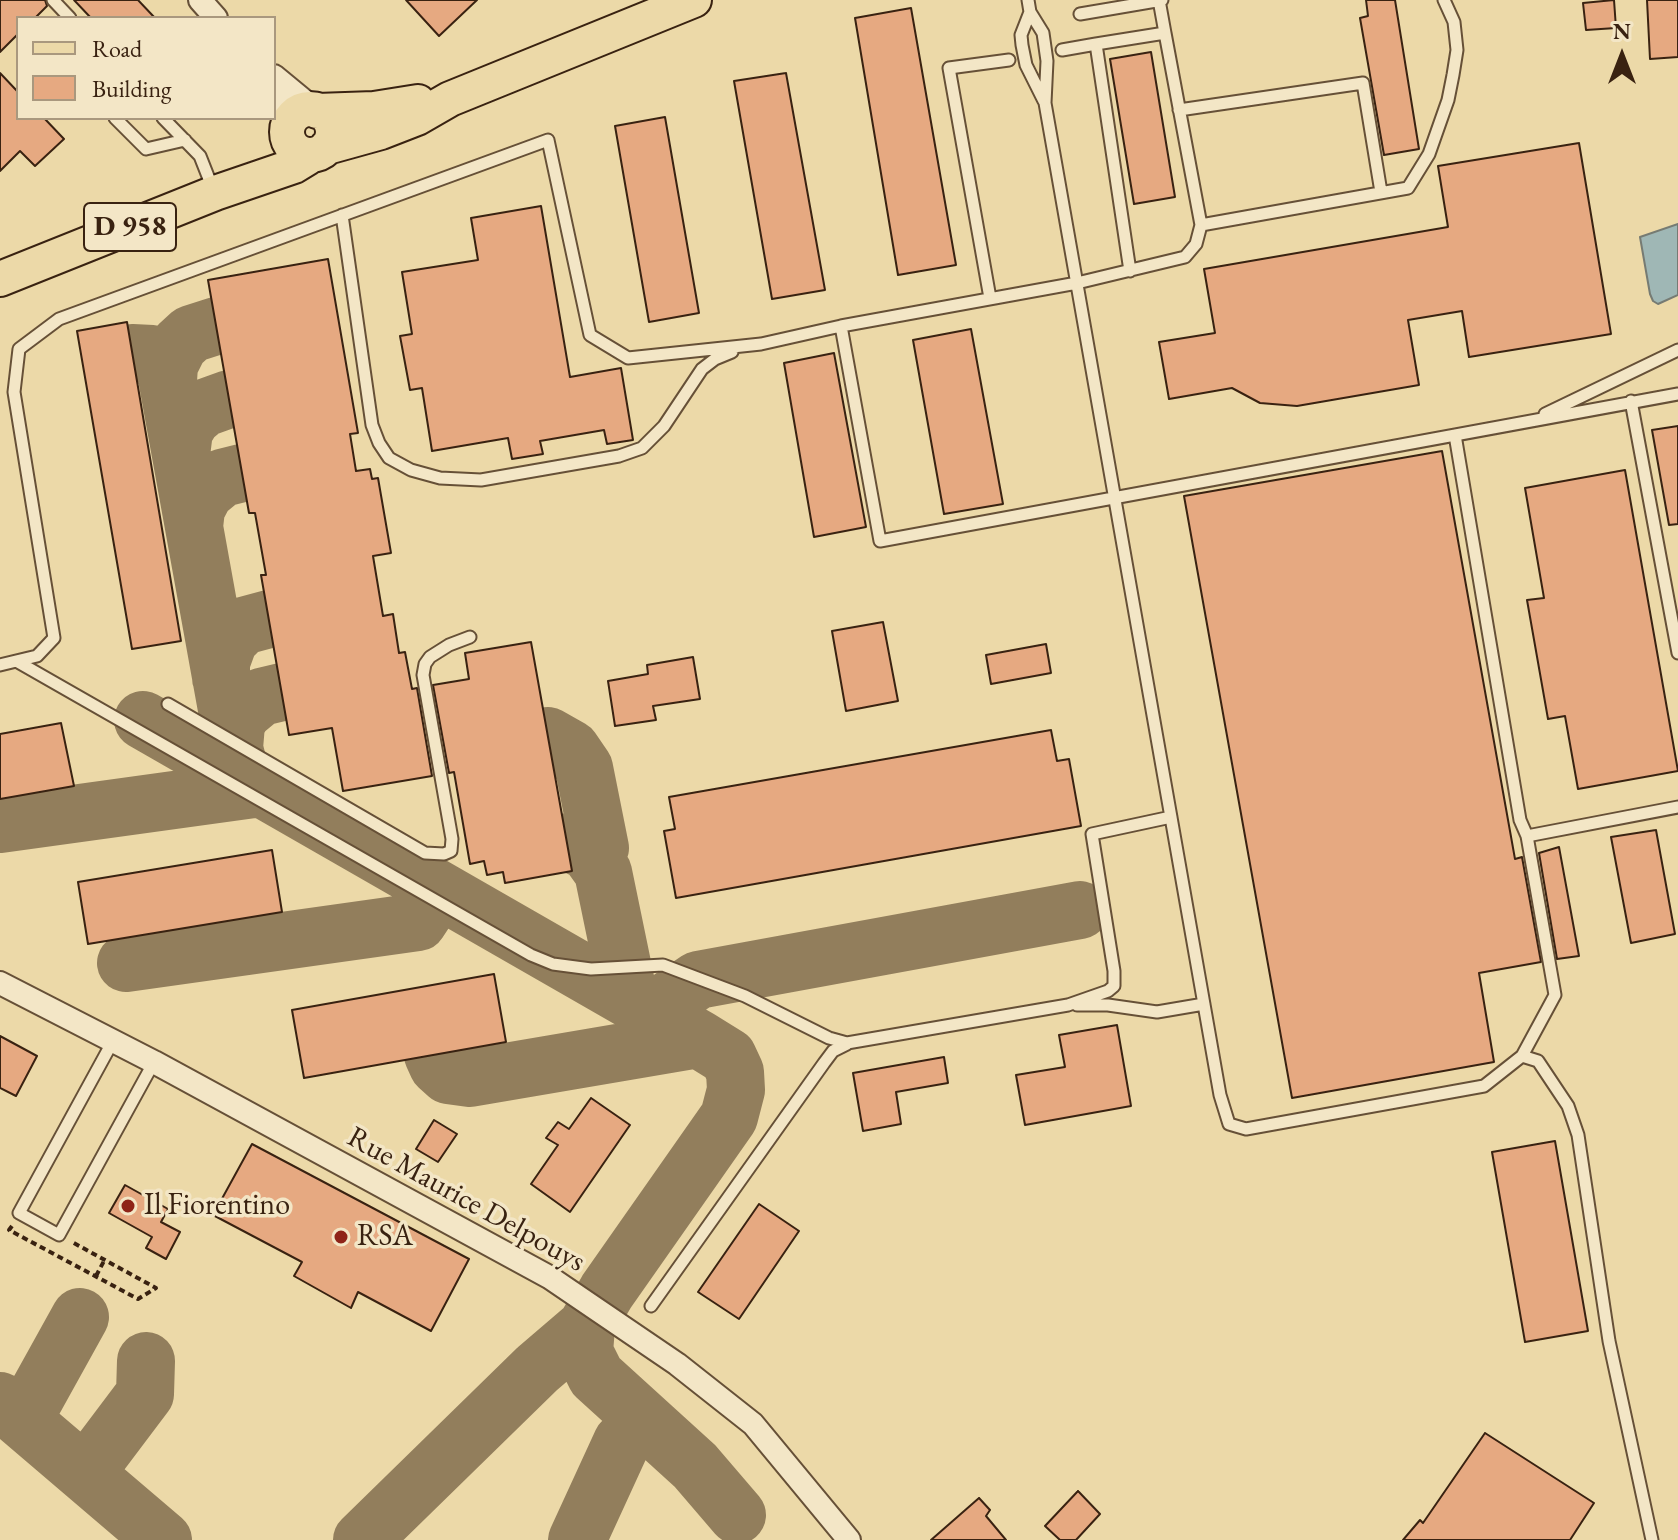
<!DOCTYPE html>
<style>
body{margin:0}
#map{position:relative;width:1678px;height:1540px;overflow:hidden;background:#ecd9a8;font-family:"EB Garamond",serif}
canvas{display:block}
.legend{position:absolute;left:16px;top:16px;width:260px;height:104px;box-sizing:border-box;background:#f3e6c6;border:2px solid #a9987e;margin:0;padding:10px 14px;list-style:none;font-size:24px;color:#392211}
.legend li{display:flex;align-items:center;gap:16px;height:40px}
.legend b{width:40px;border:2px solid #a9987e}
.north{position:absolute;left:1582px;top:16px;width:80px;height:80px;-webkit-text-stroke:6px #f3e6c6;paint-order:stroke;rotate:0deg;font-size:22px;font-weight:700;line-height:32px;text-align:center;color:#392211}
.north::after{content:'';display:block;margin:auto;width:28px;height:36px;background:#392211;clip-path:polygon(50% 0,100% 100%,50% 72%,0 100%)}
</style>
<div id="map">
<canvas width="1678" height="1540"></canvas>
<ul class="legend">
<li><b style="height:10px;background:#ecd9a8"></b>Road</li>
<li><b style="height:22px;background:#e6a981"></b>Building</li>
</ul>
<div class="north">N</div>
</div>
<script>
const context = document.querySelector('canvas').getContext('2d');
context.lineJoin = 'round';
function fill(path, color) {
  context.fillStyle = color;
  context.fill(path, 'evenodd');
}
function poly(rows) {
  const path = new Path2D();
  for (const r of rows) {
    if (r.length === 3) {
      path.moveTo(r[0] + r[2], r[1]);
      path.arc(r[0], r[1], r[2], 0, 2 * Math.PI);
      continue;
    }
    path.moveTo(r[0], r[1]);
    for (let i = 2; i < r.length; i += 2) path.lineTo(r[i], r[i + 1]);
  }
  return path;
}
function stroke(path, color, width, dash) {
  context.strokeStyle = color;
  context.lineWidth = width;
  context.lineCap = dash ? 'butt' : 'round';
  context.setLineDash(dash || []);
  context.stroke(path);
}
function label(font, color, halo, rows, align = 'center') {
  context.font = font + ' "EB Garamond",serif';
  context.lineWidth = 7;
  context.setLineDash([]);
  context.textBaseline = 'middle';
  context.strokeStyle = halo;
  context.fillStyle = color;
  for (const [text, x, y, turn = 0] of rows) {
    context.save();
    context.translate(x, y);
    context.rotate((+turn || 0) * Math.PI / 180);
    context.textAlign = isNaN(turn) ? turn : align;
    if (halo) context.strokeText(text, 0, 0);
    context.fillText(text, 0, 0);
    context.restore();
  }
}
const water = poly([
 [1678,224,1678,295,1658,304,1653,301,1650,294,1640,237,1678,224]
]);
const taxiway = poly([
 [132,353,152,354,166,372,234,748,238,764,248,779,261,788],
 [168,381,169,365,179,345,191,334,216,326],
 [181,455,184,431,192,418,204,408,229,399],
 [194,527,196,509,205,492,222,478,242,473],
 [221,678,221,662,229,640,243,626,269,619],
 [143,720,699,1039,728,1057,735,1072,736,1090,729,1117,607,1291,586,1327,537,1369,362,1540],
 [548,736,571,749,584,768,600,848],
 [234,748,236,724,243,712,261,697,282,692],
 [0,824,261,788],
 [567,842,588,851,603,872,629,998],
 [126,963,418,922,439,890],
 [651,1012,698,980,1080,910],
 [433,1055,438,1066,448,1075,470,1078,699,1039],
 [586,1327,584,1352,596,1376,695,1466,737,1515],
 [0,1401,163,1540],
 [34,1430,29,1423,29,1409,80,1317],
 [97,1483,92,1473,93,1463,145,1394,146,1361],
 [577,1540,622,1442]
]);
const building = poly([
 [0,0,45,0,47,6,35,18,18,18,18,34,0,52,0,0],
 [74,0,138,0,155,18,91,18,74,0],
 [406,0,477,0,439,36,406,0],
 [1366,0,1395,0,1419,149,1384,155,1360,18,1368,16,1366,0],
 [1614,0,1616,28,1586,30,1583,3,1614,0],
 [1647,0,1678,0,1678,57,1650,59,1647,0],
 [911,8,956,265,898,275,855,18,911,8],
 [1151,52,1175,197,1134,204,1110,59,1151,52],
 [0,73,18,92,18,118,44,118,64,139,35,166,20,151,0,171,0,73],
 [786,73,825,290,772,299,734,81,786,73],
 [665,117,699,313,649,322,615,126,665,117],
 [1579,143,1611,334,1469,357,1462,311,1408,320,1419,385,1297,406,1260,403,1232,388,1169,399,1159,342,1215,333,1204,269,1448,227,1438,166,1579,143],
 [541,206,570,377,621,368,633,440,607,444,604,430,540,441,543,454,512,459,508,438,432,451,422,388,410,390,400,336,412,334,402,272,478,260,471,218,541,206],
 [328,259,358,433,350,434,356,471,370,469,372,479,378,478,391,553,373,556,383,616,393,614,399,653,405,652,412,689,417,688,432,776,343,791,332,728,289,735,261,575,266,575,255,513,249,513,208,280,328,259],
 [127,322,181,641,132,649,77,331,127,322],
 [971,329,1003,504,944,514,913,340,971,329],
 [834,353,866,527,814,537,784,363,834,353],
 [1678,426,1678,524,1669,525,1652,430,1678,426],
 [1442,451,1515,859,1522,857,1541,962,1479,973,1494,1062,1292,1098,1184,496,1442,451],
 [1625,470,1678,771,1578,789,1565,716,1548,719,1527,600,1544,598,1525,488,1625,470],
 [883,622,898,701,846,711,832,631,883,622],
 [531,642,572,871,505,883,503,872,487,875,484,861,470,864,454,772,449,773,433,685,469,679,465,653,531,642],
 [1046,644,1051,673,991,684,986,655,1046,644],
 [693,657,700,699,653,706,656,720,615,726,608,681,648,674,647,665,693,657],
 [61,723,74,786,0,799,0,734,61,723],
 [1051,730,1057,761,1069,759,1081,826,676,898,664,831,675,829,669,797,1051,730],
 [1656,830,1675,934,1631,943,1611,837,1656,830],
 [1559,847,1579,956,1557,959,1539,853,1559,847],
 [272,850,282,912,88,944,78,882,272,850],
 [494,974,506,1042,304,1078,292,1010,494,974],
 [1117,1025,1131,1106,1025,1125,1016,1075,1065,1067,1059,1035,1117,1025],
 [0,1036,37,1056,16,1096,0,1088,0,1036],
 [944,1057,948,1083,896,1092,901,1124,863,1131,853,1073,944,1057],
 [591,1098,630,1125,570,1212,531,1184,558,1145,546,1138,558,1122,569,1129,591,1098],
 [434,1120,457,1134,438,1162,416,1149,434,1120],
 [1555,1141,1588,1331,1525,1342,1492,1152,1555,1141],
 [252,1144,469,1259,431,1331,358,1292,351,1308,294,1276,302,1262,213,1215,252,1144],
 [125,1185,168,1209,161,1222,180,1232,166,1259,146,1248,152,1237,109,1213,125,1185],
 [759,1204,799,1231,739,1319,698,1292,759,1204],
 [1485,1433,1594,1503,1570,1540,1403,1540,1420,1520,1423,1523,1485,1433],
 [1078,1491,1100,1514,1076,1540,1060,1540,1045,1526,1078,1491],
 [979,1498,990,1510,986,1516,1006,1540,931,1540,979,1498]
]);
const path = poly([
 [12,1226,9,1230,138,1299,156,1288,72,1242],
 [96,1276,104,1261]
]);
const lane = poly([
 [53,0,70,18],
 [1028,0,1030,12,1043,33,1047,61,1045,103,1220,1095,1229,1124,1246,1129,1484,1086,1522,1056,1555,995,1527,836,1520,820,1455,435],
 [1159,0,1165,33],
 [1030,12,1021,35,1022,45,1026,65,1044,101],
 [1080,14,1162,0],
 [1062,50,1096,44,1130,271],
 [1179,110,1363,83,1381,192],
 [115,118,146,149,185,140],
 [163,118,200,156,213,189],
 [342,215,372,425,379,443,389,458,411,470,440,478,481,480,619,456,642,448,664,426,702,369,715,359,732,352],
 [1201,225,1408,188,1429,154,1448,100,1453,75,1457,50,1454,22,1444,0],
 [990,298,949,68,1009,60],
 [841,326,880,541,1678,394],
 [1631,401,1678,653],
 [1545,414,1678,350],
 [18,662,531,955,553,964,591,969,663,965,745,996,829,1038,847,1043,1068,1005,1108,991,1114,986,1114,971,1092,834,1171,817],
 [0,665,37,656,54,638,14,392,19,349,59,319,548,140,590,335,628,358,761,344,841,326,1077,283,1185,257,1196,244,1201,225,1165,33,1096,44],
 [168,704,425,853,444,854,451,851,452,839,423,675,425,664,430,657,449,645,470,637],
 [1527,836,1678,807],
 [1077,1005,1108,1005,1157,1012,1204,1004],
 [113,1041,19,1213,59,1235,154,1062],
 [1522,1056,1538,1061,1568,1106,1578,1135,1609,1341,1652,1540],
 [651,1306,824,1063,833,1051,847,1044]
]);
const street = poly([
 [200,0,216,18],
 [274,76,314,109],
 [274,88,287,130],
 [0,983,154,1062,549,1277,677,1364,753,1424,849,1540]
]);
const primary = poly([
 [310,132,23],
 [317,111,374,109,418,102],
 [327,147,381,132,417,118,450,99,694,0],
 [0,279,215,193,294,166,312,155]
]);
const markers = [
 [128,1206,8,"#8f2418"],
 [341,1237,8,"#8f2418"]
];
const shields = [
 [130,227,92]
];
const shieldNames = [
 ["D 958",130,227]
];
const streetNames = [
 ["Rue Maurice Delpouys",466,1200,29]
];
const poiNames = [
 ["Il Fiorentino",144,1206],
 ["RSA",357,1237]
];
fill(water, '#9fb7b5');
stroke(water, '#767b73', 2);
stroke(taxiway, '#927e5c', 58);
fill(building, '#e6a981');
stroke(building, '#392211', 2);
stroke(lane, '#665037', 15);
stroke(street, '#665037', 26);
stroke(primary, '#392211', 38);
stroke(path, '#392211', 4, [6, 4]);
stroke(lane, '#f3e6c6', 11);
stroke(street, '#f3e6c6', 22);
stroke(primary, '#ecd9a8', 34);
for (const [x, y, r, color] of markers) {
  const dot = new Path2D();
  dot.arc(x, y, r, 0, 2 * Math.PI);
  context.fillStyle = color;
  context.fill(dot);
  stroke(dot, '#f3e6c6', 3);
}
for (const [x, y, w] of shields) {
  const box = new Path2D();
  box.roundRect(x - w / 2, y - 24, w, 48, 6);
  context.fillStyle = '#f3e6c6';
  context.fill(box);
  stroke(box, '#392211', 2);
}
label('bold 28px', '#392211', null, shieldNames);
label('30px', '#392211', '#f3e6c6', streetNames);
label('30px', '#392211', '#f3e6c6', poiNames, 'left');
</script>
